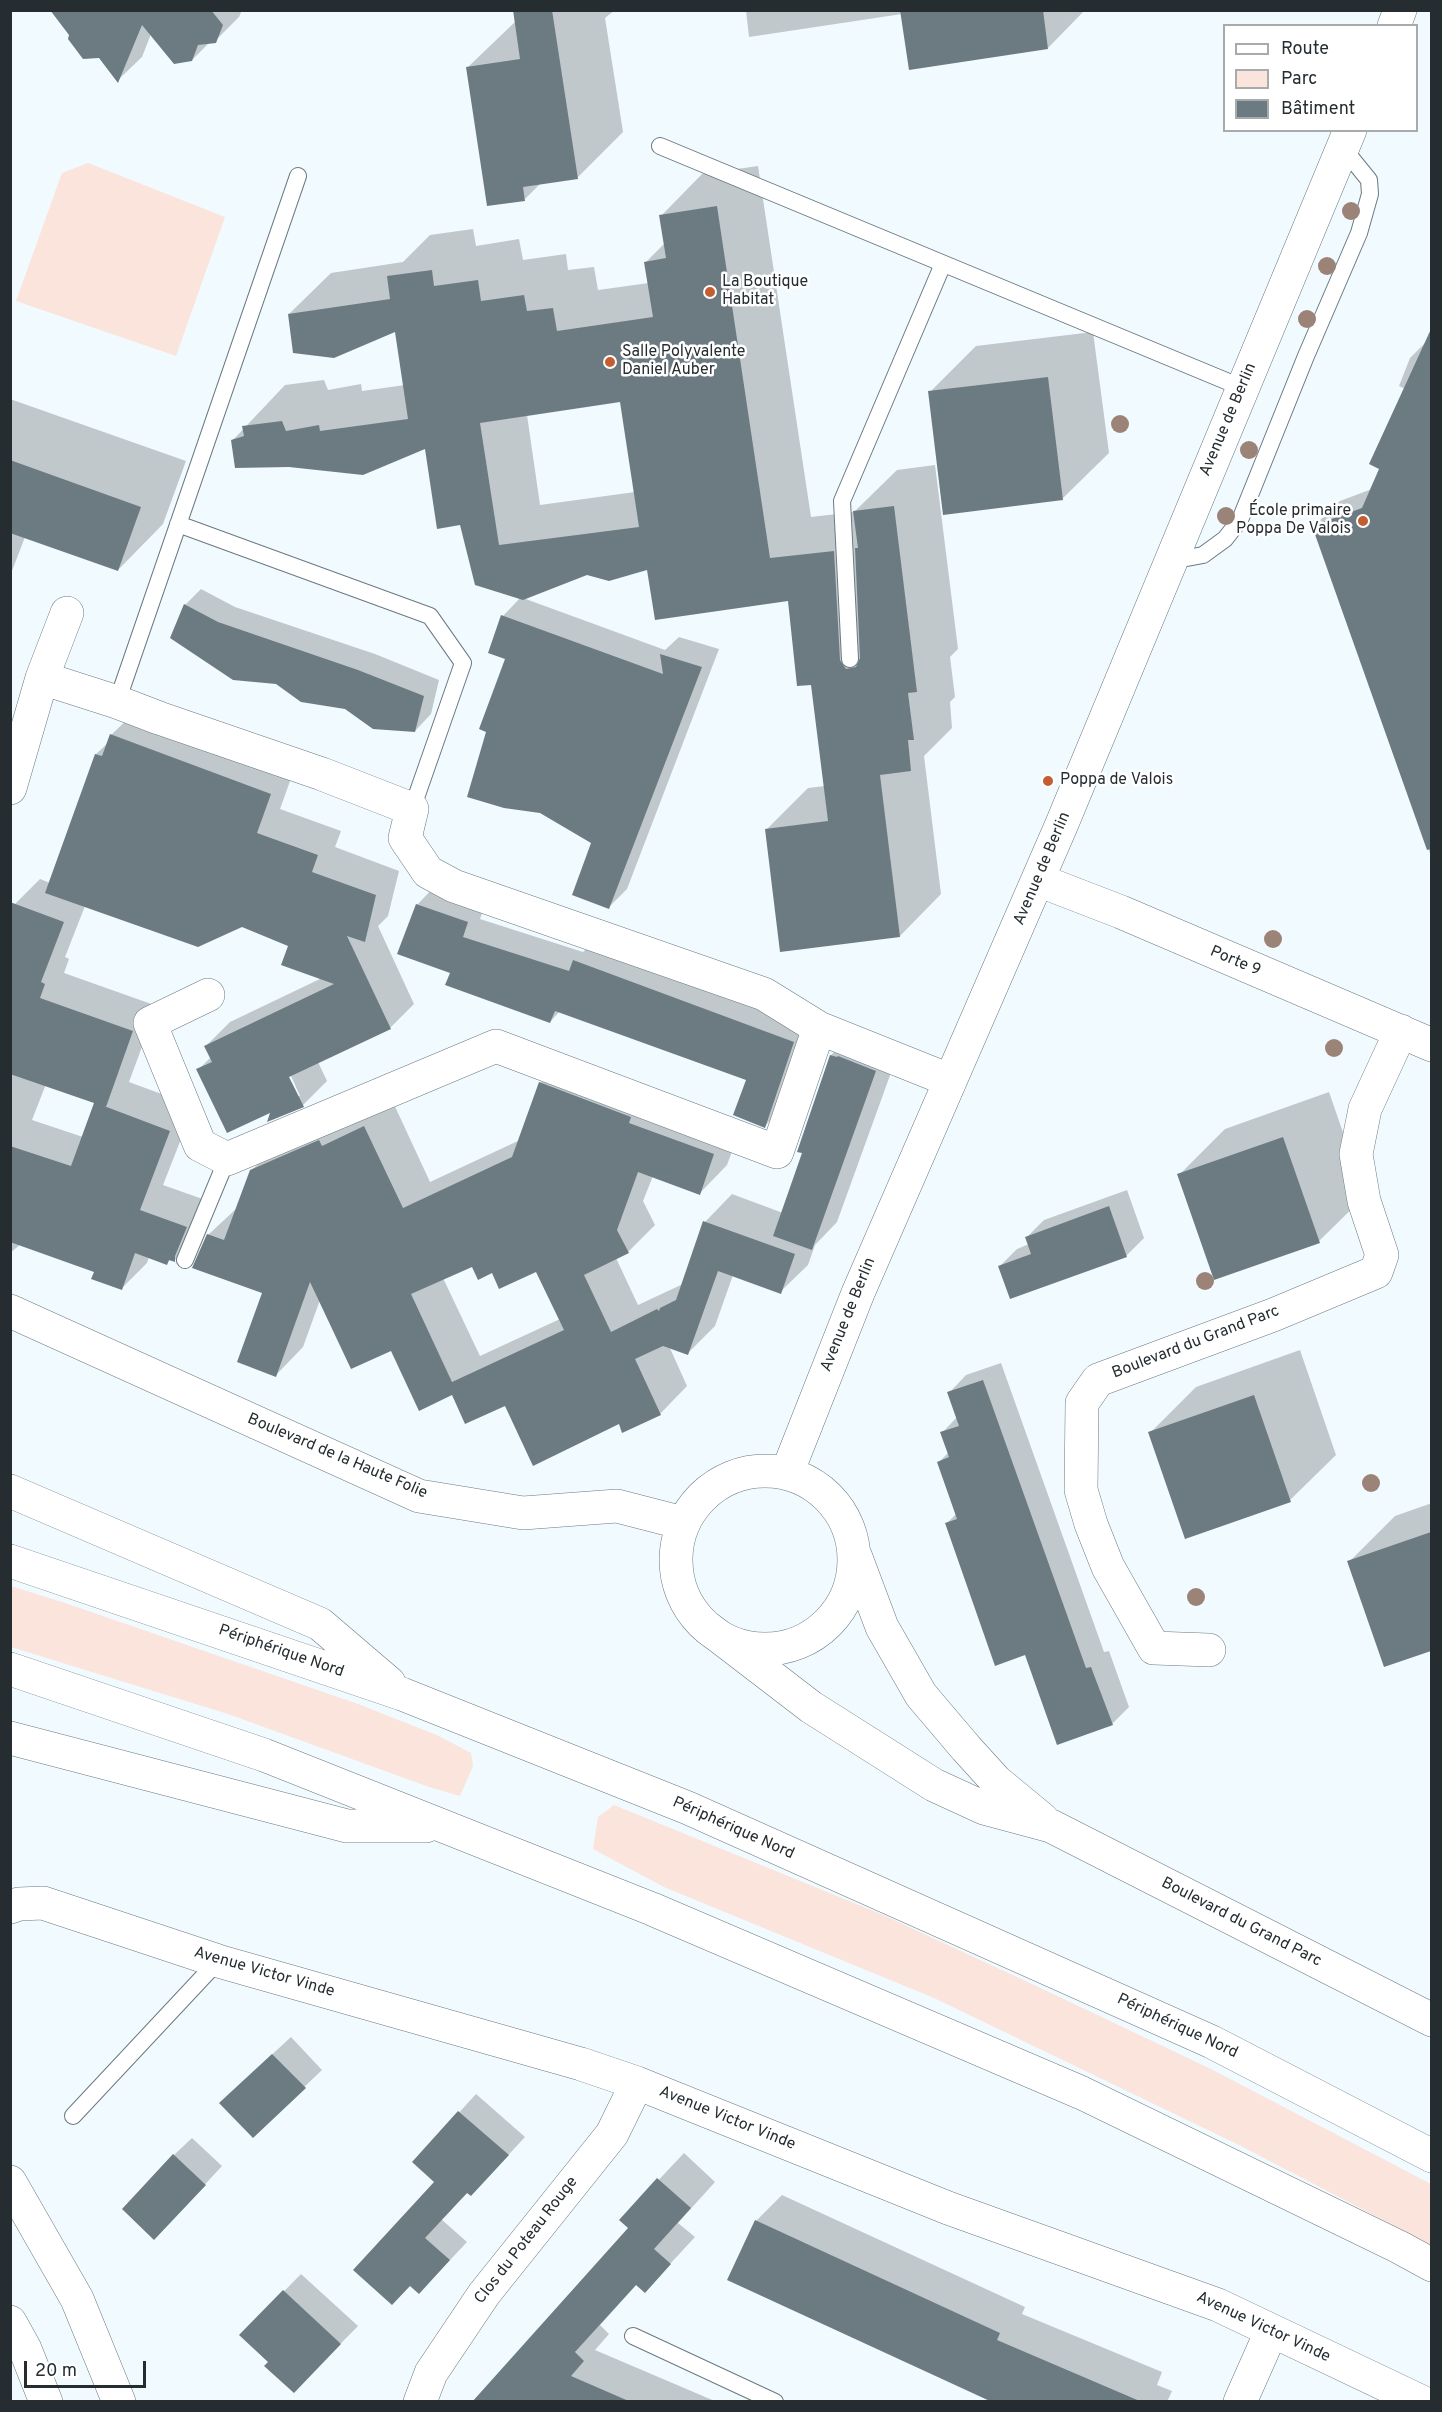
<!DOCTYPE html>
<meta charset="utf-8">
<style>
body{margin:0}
#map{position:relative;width:1442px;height:2412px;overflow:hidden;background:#f0faff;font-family:Overpass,sans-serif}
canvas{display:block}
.frame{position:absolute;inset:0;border:12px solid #262d30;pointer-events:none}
.legend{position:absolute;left:1223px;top:24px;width:195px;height:108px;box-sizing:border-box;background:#fff;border:2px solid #a8abac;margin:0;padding:8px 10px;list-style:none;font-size:18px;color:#262d30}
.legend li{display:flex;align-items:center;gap:12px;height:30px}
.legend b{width:30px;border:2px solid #a8abac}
.scale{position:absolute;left:24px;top:2361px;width:122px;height:27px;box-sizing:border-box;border:3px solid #262d30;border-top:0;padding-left:8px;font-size:18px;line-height:21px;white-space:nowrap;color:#262d30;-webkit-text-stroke:4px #fff;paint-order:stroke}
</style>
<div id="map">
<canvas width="1442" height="2412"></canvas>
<div class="frame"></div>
<ul class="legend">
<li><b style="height:8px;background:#fff"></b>Route</li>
<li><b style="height:16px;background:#fbe4db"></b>Parc</li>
<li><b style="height:16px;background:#6c7b82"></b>Bâtiment</li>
</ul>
<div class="scale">20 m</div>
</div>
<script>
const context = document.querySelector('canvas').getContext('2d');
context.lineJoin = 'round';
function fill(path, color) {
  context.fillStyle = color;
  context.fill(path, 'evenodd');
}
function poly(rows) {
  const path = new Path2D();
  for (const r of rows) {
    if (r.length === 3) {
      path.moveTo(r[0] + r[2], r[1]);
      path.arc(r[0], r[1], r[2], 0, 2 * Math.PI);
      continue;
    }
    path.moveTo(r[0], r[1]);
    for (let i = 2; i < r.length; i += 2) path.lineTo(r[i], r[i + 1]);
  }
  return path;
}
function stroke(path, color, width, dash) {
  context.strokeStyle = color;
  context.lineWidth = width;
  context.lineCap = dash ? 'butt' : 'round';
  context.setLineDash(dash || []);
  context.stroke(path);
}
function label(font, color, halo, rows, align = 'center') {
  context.font = font + ' Overpass,sans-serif';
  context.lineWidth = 5;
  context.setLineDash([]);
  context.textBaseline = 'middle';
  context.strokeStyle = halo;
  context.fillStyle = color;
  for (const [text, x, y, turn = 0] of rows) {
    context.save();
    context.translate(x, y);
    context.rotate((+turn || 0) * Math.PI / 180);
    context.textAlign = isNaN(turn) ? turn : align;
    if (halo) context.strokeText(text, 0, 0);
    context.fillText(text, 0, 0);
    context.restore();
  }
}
const green = poly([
 [88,163,225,217,176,356,16,301,62,173],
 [11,1586,65,1603,358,1704,439,1736,471,1753,473,1766,460,1796,429,1787,228,1714,11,1647],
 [614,1805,881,1914,1034,1985,1211,2069,1431,2184,1431,2245,1239,2145,934,1998,664,1887,593,1849,598,1817]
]);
const shadow = poly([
 [56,10,242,10,239,17,215,41,210,42,192,60,151,34,142,57,118,80,98,56,71,35],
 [515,10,615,10,605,18,623,132,577,178,541,183,525,199,468,67,516,21],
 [746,10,1085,10,1048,48,902,14,749,37],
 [758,166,811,517,854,512,897,470,935,465,958,649,950,657,955,697,950,702,952,728,924,756,941,894,900,936,767,829,808,788,825,786,812,683,789,599,648,568,587,573,523,598,665,650,679,637,719,649,627,889,609,907,593,842,507,658,503,616,521,597,461,524,426,447,232,441,285,385,324,380,328,390,361,384,362,391,405,385,396,330,289,314,331,273,403,262,430,235,473,229,476,246,519,239,523,260,566,254,568,270,594,267,598,290,649,283,646,262,665,243,661,216,702,174],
 [621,401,635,492,540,505,527,415],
 [1432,329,1432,859,1314,526,1340,501,1372,489,1381,468,1405,389,1399,386,1410,358,1426,342],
 [1093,332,1109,453,1063,498,930,392,976,346],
 [10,399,186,461,163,524,118,570,25,537,10,576],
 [201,589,235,607,375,654,439,680,431,714,415,731,185,605],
 [136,711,294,770,280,809,341,831,335,847,399,871,388,916,378,926,414,1004,390,1028,318,1062,327,1081,303,1105,273,1110,198,1070,211,1057,206,1046,230,1022,322,978,290,945,241,925,85,906,65,957,69,959,64,973,157,1006,129,1082,194,1106,163,1185,211,1202,199,1236,174,1261,171,1259,167,1263,149,1257,147,1263,122,1288,96,1272,21,1244,10,1253,10,917,15,904,40,879,50,883,96,754,109,742,111,735],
 [288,1069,300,1096,297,1096,285,1070],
 [46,1084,95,1102,83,1137,32,1120],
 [434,887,485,905,480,919,583,952,592,943,811,1025,782,1108,765,1126,748,1079,560,1011,550,1022,452,972,417,905],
 [857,1030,901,1045,837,1222,815,1245,808,1265,780,1292,733,1275,715,1326,688,1353,669,1346,687,1386,660,1414,619,1422,452,1393,320,1300,303,1347,276,1375,264,1292,208,1235,237,1208,251,1171,279,1143,392,1100,430,1182,520,1140,540,1083,568,1056,741,1127,727,1165,700,1193,653,1176,643,1201,655,1225,628,1252,616,1258,638,1305,683,1284,705,1222,732,1194,783,1213,804,1153,831,1055],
 [473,1265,493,1271,537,1270,560,1319,480,1356,443,1278],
 [1329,1092,1365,1196,1319,1241,1179,1175,1225,1129],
 [1127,1190,1144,1238,1126,1256,1000,1266,1017,1249,1029,1244,1027,1237,1044,1220],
 [1300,1350,1336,1455,1290,1500,1186,1537,1150,1433,1196,1387],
 [1001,1363,1104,1652,1109,1651,1129,1707,1112,1724,1026,1653,946,1524,957,1513,939,1462,949,1452,942,1433,957,1417,949,1393,966,1375],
 [1432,1503,1432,1649,1385,1665,1349,1562,1395,1516],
 [291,2037,322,2070,253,2136,238,2086],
 [476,2094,525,2137,489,2176,468,2192,441,2219,467,2242,436,2275,410,2285,436,2181,414,2162],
 [192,2138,222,2166,172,2220,174,2155],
 [684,2153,715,2182,678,2223,695,2237,645,2291,637,2284,600,2325,609,2334,595,2350,717,2402,553,2402,630,2228,621,2220],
 [782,2195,1025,2307,1022,2314,1162,2372,1157,2385,1172,2391,1167,2402,987,2402,988,2398,756,2221],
 [301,2274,358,2326,294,2391,270,2362,241,2335]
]);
const building = poly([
 [50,10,211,10,223,25,216,43,198,45,192,61,174,64,142,25,118,83,99,58,83,59,68,39,69,35],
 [513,10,552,10,578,179,523,187,525,201,487,206,466,67,520,59],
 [900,10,1043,10,1048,49,909,70],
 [717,206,770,558,834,551,840,660,846,669,856,667,860,658,855,548,858,548,853,511,894,506,917,692,908,693,914,740,908,740,911,771,880,775,900,937,780,952,765,829,828,821,811,685,797,686,788,601,655,620,647,570,609,581,587,575,523,600,475,585,460,525,437,529,425,449,363,475,289,467,235,468,231,440,244,436,242,426,282,421,286,431,319,425,320,431,408,419,395,332,334,358,293,353,288,314,390,299,387,276,432,270,434,286,478,280,481,301,524,295,527,311,553,308,557,331,653,317,644,262,666,258,659,215],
 [620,402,639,527,499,545,480,423],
 [1431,329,1431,849,1427,850,1312,526,1362,508,1379,469,1369,464],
 [1048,377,1063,500,943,515,928,391],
 [10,460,141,507,118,571,10,533],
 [184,604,218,622,358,670,424,696,415,732,373,729,345,709,301,702,276,684,233,680,170,638],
 [501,615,663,674,660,654,702,667,609,909,572,895,591,843,540,813,504,808,467,797,486,732,479,729,505,659,488,653],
 [110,734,271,794,257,833,318,855,312,872,376,895,365,942,347,936,391,1029,289,1077,304,1107,267,1122,270,1113,227,1133,196,1069,212,1062,204,1046,334,984,281,965,288,946,242,927,198,947,45,893,95,754,102,756],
 [10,902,64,922,41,982,45,984,40,998,133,1031,106,1107,104,1106,170,1131,140,1210,187,1227,175,1256,175,1262,169,1260,167,1265,135,1253,122,1290,91,1279,94,1272,10,1242,10,1146,71,1166,94,1103,10,1074],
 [416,904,468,922,463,937,569,971,573,960,794,1042,765,1128,733,1115,746,1080,555,1011,550,1023,445,985,450,973,397,954],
 [830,1055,837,1057,838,1056,876,1071,812,1250,773,1236,802,1153,797,1152],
 [539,1082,631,1117,629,1123,714,1154,700,1195,638,1172,617,1230,629,1253,584,1275,611,1332,657,1309,659,1311,660,1308,676,1300,703,1221,795,1254,781,1294,718,1271,688,1355,663,1346,635,1359,661,1415,622,1433,619,1424,533,1466,505,1406,465,1424,452,1395,419,1411,391,1351,351,1369,310,1282,276,1377,237,1362,262,1293,192,1268,207,1234,224,1240,250,1170,319,1140,322,1146,364,1126,403,1208,512,1157],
 [472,1267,478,1280,492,1273,499,1289,536,1272,564,1330,452,1382,411,1294],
 [1283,1137,1320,1243,1214,1280,1177,1174],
 [1109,1206,1127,1257,1010,1299,998,1266,1031,1254,1025,1237],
 [983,1380,1086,1668,1091,1667,1113,1725,1057,1745,1025,1655,995,1666,945,1523,957,1519,937,1462,949,1457,940,1432,959,1426,947,1392],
 [1254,1395,1291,1502,1185,1539,1148,1432],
 [1431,1532,1431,1651,1384,1667,1347,1561],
 [272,2054,306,2088,253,2138,219,2103],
 [458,2111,509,2155,471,2196,467,2193,425,2238,450,2260,419,2294,410,2286,392,2305,353,2270,434,2182,412,2162],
 [173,2154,206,2185,154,2240,122,2209],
 [657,2178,691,2208,654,2249,671,2264,645,2293,636,2285,575,2352,584,2361,571,2376,631,2402,472,2402,628,2228,619,2220],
 [755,2220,1000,2333,997,2340,1142,2402,992,2402,727,2280],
 [283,2290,341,2344,294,2393,264,2366,268,2362,239,2335]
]);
const service = poly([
 [660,146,1243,388],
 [178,524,430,616,463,663,412,809],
 [1171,561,1203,555,1225,539,1240,520,1306,356,1359,233,1370,194,1369,180,1343,148],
 [850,659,842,501,943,264],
 [117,702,298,176],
 [185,1260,227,1159],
 [73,2116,218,1961],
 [633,2336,775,2402]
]);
const minor = poly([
 [42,678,117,702,159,718,322,774,412,809,405,838,428,872,454,886,764,994,819,1028,949,1080],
 [10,788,42,678,67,613],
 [1038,880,1121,912,1432,1045],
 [208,995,150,1023,200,1145,227,1159,496,1046,777,1152,819,1028],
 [1209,1650,1154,1648,1108,1567,1091,1524,1081,1490,1082,1403,1098,1380,1273,1315,1376,1272,1382,1255,1364,1201,1356,1154,1365,1109,1401,1031],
 [10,1907,19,1904,43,1903,218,1961,581,2064,637,2083,948,2208,1218,2305,1422,2402],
 [420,2402,431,2373,484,2294,612,2134,637,2083],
 [1240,2402,1271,2332]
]);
const tertiary = poly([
 [1394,26,1400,10],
 [10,1311,419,1496,523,1513,617,1506,683,1523],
 [765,1560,89],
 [787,1473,858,1293,1061,826,1350,130],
 [855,1555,882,1627,921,1695,966,1748,996,1781,1042,1819],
 [708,1628,811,1707,934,1785,984,1808,1051,1826,1432,2020],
 [10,2182,77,2299,119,2402],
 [10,2322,25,2349,46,2402]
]);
const trunk = poly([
 [10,1491,320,1624,389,1683],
 [10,1561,402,1694,688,1808,1212,2042,1432,2156],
 [10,1669,264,1755,652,1909,1082,2093,1399,2247,1432,2265],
 [10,1738,347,1826,426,1826]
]);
const trees = [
 [1351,211],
 [1327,266],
 [1307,319],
 [1120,424],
 [1249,450],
 [1226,516],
 [1273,939],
 [1334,1048],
 [1205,1281],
 [1371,1483],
 [1196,1597]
];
const markers = [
 [710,292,6,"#c45d2f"],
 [610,362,6,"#c45d2f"],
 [1363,521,6,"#c45d2f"],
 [1048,781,6,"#c45d2f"]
];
const poiNames = [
 ["La Boutique",722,283],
 ["Habitat",722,301],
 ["Salle Polyvalente",622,353],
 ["Daniel Auber",622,371],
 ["École primaire",1351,512,"right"],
 ["Poppa De Valois",1351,530,"right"],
 ["Poppa de Valois",1060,781]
];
const streetNames = [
 ["Avenue de Berlin",1229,420,-67],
 ["Avenue de Berlin",1043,869,-67],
 ["Porte 9",1235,962,23],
 ["Avenue de Berlin",849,1315,-68],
 ["Boulevard du Grand Parc",1196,1343,-21],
 ["Boulevard de la Haute Folie",337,1457,23],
 ["Périphérique Nord",281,1652,19],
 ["Périphérique Nord",733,1829,24],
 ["Boulevard du Grand Parc",1241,1923,27],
 ["Avenue Victor Vinde",264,1973,16],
 ["Périphérique Nord",1177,2027,25],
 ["Avenue Victor Vinde",727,2119,22],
 ["Clos du Poteau Rouge",527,2241,-52],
 ["Avenue Victor Vinde",1263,2328,25]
];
fill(green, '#fbe4db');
fill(shadow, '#0003');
fill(building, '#6c7b82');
stroke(service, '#6b7a80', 18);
stroke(minor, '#6b7a80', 34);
stroke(tertiary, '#6b7a80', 34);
stroke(trunk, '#6b7a80', 34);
stroke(service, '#fff', 16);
stroke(minor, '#fff', 33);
stroke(tertiary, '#fff', 33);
stroke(trunk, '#fff', 33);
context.fillStyle = '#9b8378';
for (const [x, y] of trees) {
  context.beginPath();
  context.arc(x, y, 9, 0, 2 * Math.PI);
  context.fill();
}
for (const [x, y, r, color] of markers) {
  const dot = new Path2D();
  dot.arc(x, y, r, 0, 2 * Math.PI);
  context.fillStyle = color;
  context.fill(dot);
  stroke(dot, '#fff', 2);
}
label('16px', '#262d30', '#fff', poiNames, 'left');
label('16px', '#262d30', '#fff', streetNames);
</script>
